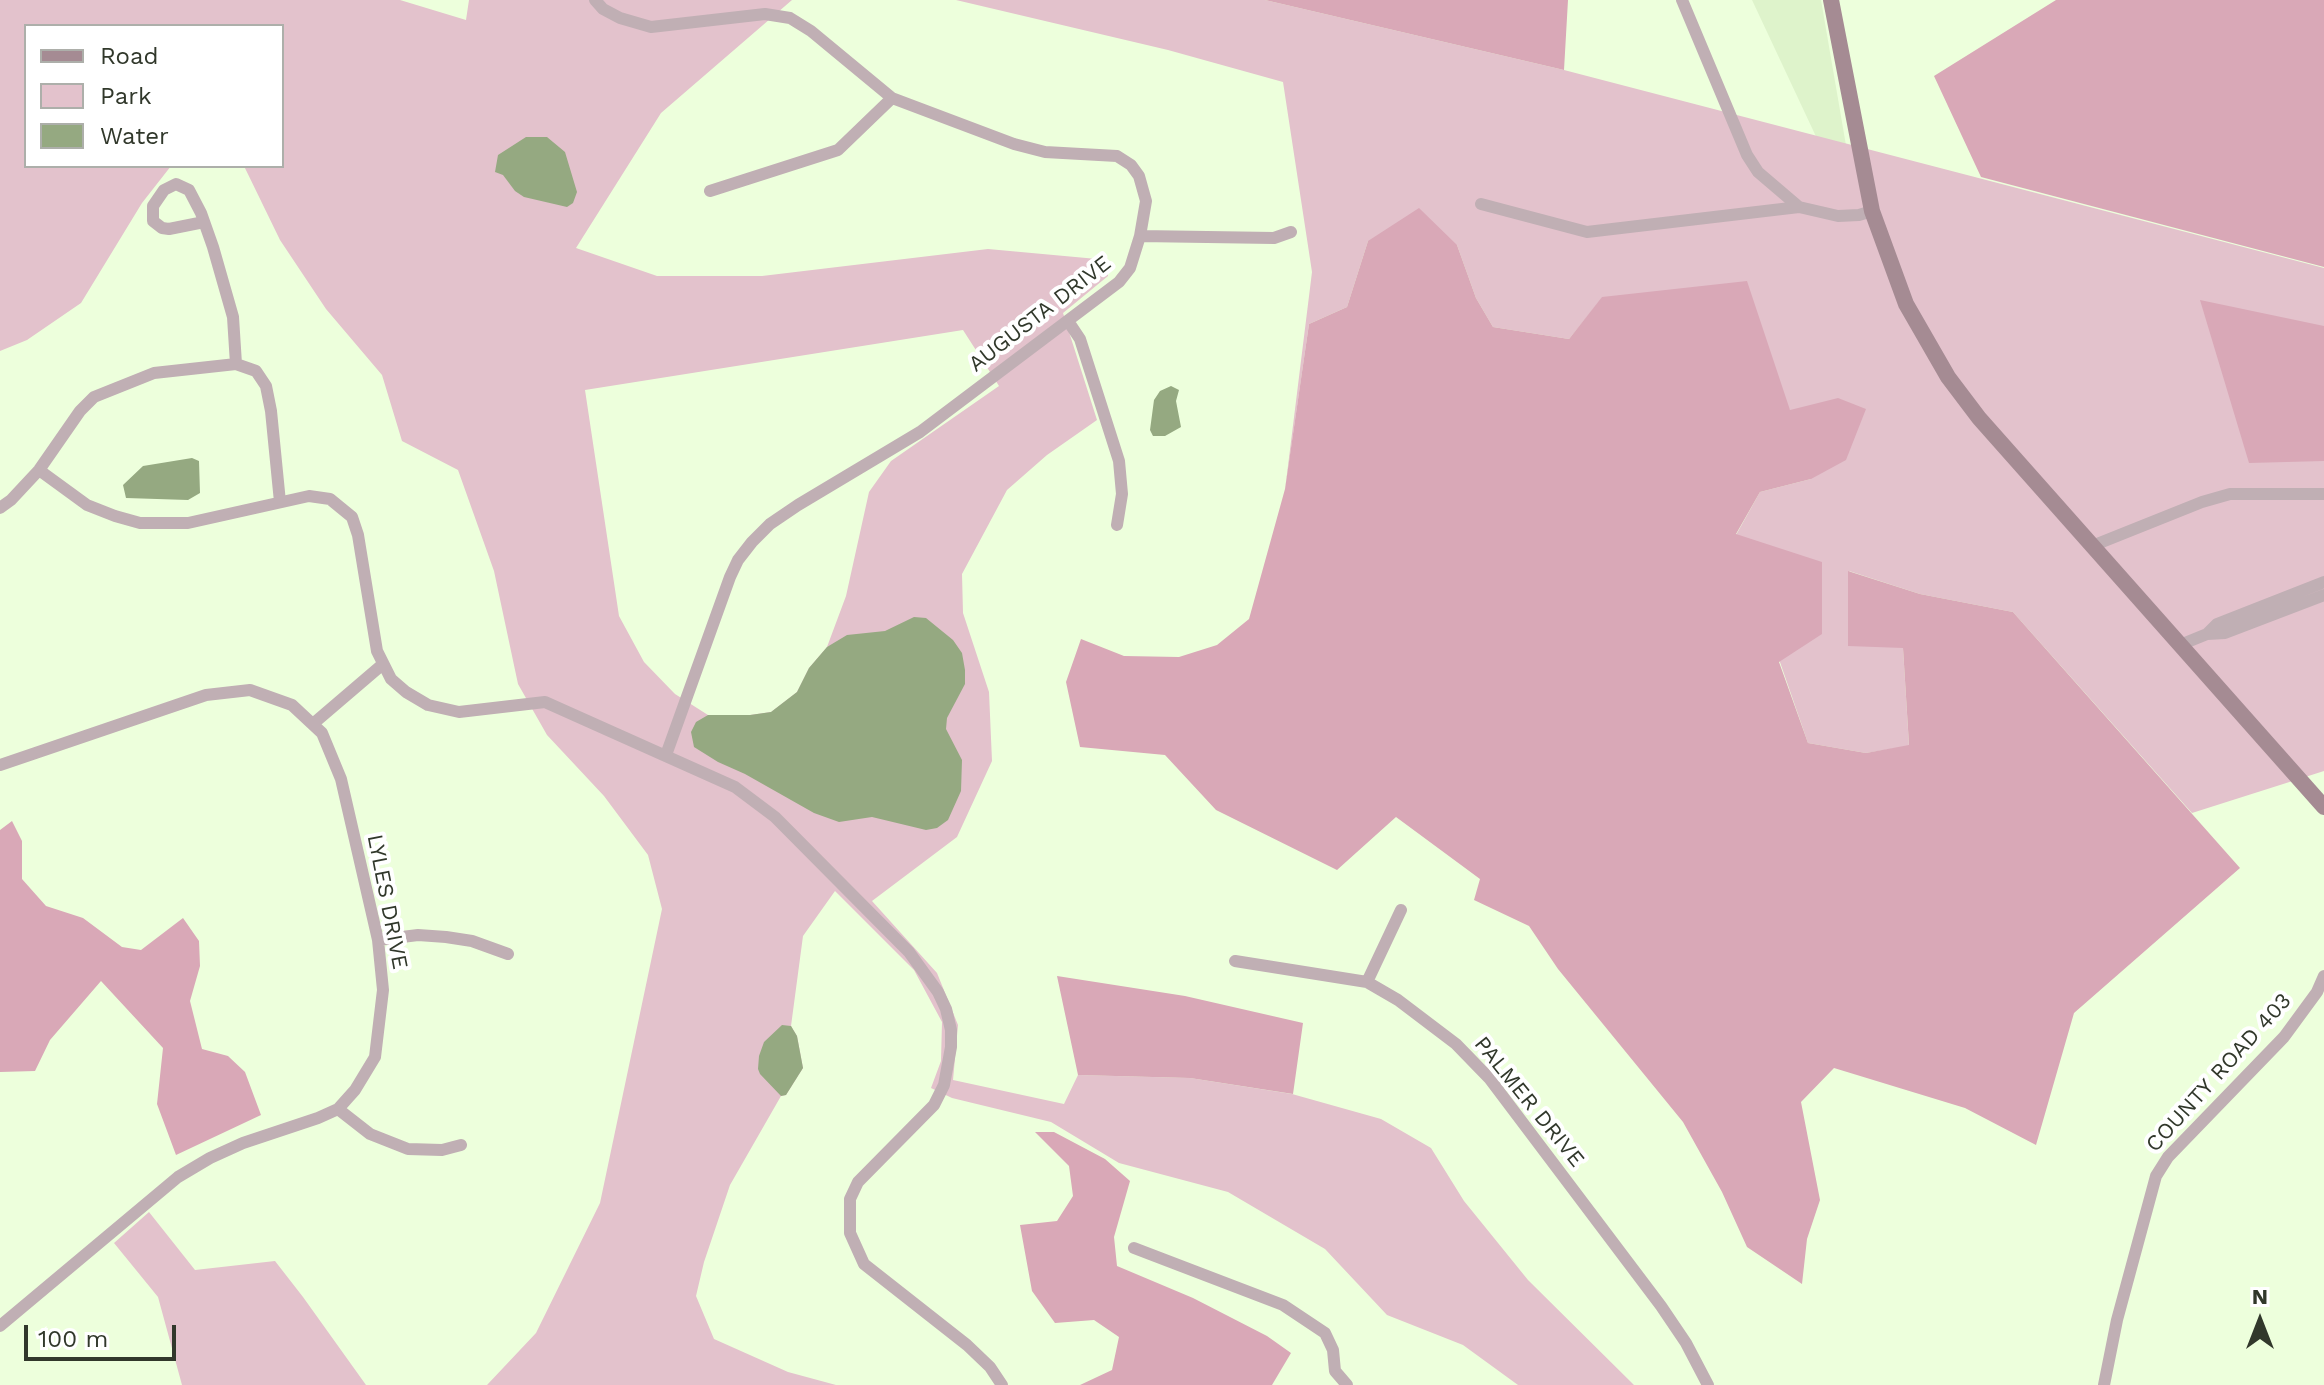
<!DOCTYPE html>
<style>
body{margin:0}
#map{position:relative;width:2324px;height:1385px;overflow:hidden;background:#edffdc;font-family:"Work Sans",sans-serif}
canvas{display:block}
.legend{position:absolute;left:24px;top:24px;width:260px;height:144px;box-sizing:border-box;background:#fff;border:2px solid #adafaa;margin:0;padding:10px 14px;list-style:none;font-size:24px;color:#31382b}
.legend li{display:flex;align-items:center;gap:16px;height:40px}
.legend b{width:40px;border:2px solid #adafaa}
.north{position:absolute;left:2220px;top:1281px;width:80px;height:80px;-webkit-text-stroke:6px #fff;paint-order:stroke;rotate:0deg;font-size:22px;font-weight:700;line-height:32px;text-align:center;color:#31382b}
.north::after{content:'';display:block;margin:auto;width:28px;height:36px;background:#31382b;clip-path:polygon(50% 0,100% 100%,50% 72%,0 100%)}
.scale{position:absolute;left:24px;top:1325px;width:152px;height:36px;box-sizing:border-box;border:4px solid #31382b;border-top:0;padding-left:10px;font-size:24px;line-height:28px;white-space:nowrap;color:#31382b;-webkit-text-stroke:6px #fff;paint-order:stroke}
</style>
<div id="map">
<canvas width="2324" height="1385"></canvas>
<ul class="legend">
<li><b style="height:10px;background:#a58b93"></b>Road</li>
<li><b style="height:22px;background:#e3c2cc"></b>Park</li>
<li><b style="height:22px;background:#95a981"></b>Water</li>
</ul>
<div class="north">N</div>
<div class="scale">100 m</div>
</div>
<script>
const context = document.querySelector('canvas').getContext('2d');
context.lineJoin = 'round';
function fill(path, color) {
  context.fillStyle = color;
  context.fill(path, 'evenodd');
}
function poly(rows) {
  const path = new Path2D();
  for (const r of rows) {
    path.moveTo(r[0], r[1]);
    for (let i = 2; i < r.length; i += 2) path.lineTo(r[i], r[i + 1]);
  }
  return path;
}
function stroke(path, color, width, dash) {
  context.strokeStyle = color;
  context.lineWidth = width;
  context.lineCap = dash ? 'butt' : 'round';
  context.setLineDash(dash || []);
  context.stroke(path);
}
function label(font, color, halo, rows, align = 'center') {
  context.font = font + ' "Work Sans",sans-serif';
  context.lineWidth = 8;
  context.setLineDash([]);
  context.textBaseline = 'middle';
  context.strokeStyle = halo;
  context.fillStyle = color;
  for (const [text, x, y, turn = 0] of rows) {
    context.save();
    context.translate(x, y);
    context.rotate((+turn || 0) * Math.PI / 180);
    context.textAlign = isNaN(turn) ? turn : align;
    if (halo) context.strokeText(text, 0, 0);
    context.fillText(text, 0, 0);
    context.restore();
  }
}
const built = poly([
 [1752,0,1821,0,1848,157,1827,160]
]);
const green = poly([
 [0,0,400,0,466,20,469,0,792,0,661,113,576,248,657,276,762,276,988,249,1108,260,1108,276,1063,313,1097,420,1047,455,1007,490,962,574,963,613,989,692,992,761,957,837,872,901,937,973,958,1025,953,1080,1064,1104,1078,1075,1190,1078,1292,1094,1381,1119,1431,1148,1464,1201,1528,1280,1634,1385,1518,1385,1463,1345,1387,1315,1325,1249,1228,1192,1119,1163,1051,1122,952,1098,931,1088,941,1061,942,1022,914,970,835,891,803,936,791,1026,797,1036,803,1068,786,1095,781,1096,730,1185,704,1262,696,1296,714,1339,788,1372,836,1385,487,1385,536,1333,600,1203,662,909,648,855,604,796,547,735,518,684,494,571,458,470,402,441,382,375,326,309,280,240,244,166,282,166,282,26,26,26,26,166,171,166,142,203,81,303,27,340,0,351],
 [963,330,999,386,891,461,869,492,846,596,827,647,809,668,797,692,771,712,750,715,708,715,675,694,644,662,619,616,585,390],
 [956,0,1265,0,1564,70,2324,268,2324,771,2192,813,2013,612,1920,594,1849,571,1903,648,1909,746,1866,753,1808,743,1736,535,1760,492,1811,479,1804,411,1790,410,1603,297,1569,339,1493,327,1476,298,1457,245,1368,241,1347,307,1309,324,1285,490,1312,272,1283,82,1168,50],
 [149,1212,195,1270,275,1261,303,1297,366,1385,182,1385,158,1297,114,1243]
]);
const forest = poly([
 [1265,0,1568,0,1564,70],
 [2056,0,2324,0,2324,267,1981,177,1934,76],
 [1419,208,1457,245,1476,298,1493,327,1569,339,1602,297,1747,281,1790,410,1838,398,1866,409,1846,460,1811,479,1760,492,1736,534,1822,562,1822,634,1779,662,1808,743,1866,753,1909,745,1903,648,1848,646,1848,571,1920,594,2013,612,2240,868,2074,1013,2036,1145,1965,1108,1834,1068,1801,1102,1820,1200,1807,1239,1802,1284,1747,1247,1722,1192,1683,1122,1558,969,1529,926,1474,900,1480,879,1396,817,1337,870,1216,810,1165,755,1080,747,1066,682,1081,639,1124,656,1179,657,1217,645,1249,619,1285,489,1309,324,1347,307,1368,241],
 [2200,300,2324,326,2324,461,2249,463],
 [12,821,22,841,22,879,46,906,83,918,122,947,141,950,183,918,199,941,200,966,190,1001,202,1049,228,1056,245,1072,261,1115,176,1155,157,1104,163,1048,101,981,50,1040,35,1071,0,1072,0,830],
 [1057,976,1185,996,1303,1023,1293,1094,1190,1078,1078,1075],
 [1035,1132,1054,1132,1105,1159,1130,1181,1114,1237,1117,1266,1193,1298,1267,1336,1291,1353,1272,1385,1080,1385,1112,1370,1119,1337,1094,1320,1055,1323,1032,1291,1020,1225,1057,1221,1073,1196,1069,1166]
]);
const water = poly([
 [526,137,547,137,565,152,577,192,573,203,567,207,524,197,515,191,503,175,495,172,498,155],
 [1171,386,1179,390,1176,401,1181,427,1165,436,1153,436,1150,430,1154,400,1160,391],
 [192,458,199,461,200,493,188,500,126,498,123,485,143,466],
 [914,617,926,618,953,640,962,653,965,670,965,684,947,718,946,729,962,760,961,791,948,820,937,828,926,830,872,817,839,822,814,813,745,774,718,762,694,747,691,732,696,722,708,715,750,715,771,712,797,692,809,668,827,647,847,635,885,631],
 [782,1025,791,1026,797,1036,803,1068,786,1095,781,1096,760,1074,758,1069,759,1056,764,1042]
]);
const minor = poly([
 [595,0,603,9,620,18,651,27,765,14,790,18,811,31,892,98,1014,144,1045,152,1117,156,1131,165,1139,176,1146,201,1140,236,1130,268,1119,282,920,432,798,505,770,524,752,542,738,560,730,577,666,755],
 [1682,0,1747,155,1758,172,1799,207],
 [710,191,838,150,892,98],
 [1481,204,1587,232,1799,207,1838,216,1859,215,1872,211],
 [204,222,169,229,162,228,153,221,153,206,164,190,176,184,189,190,201,213,213,247,233,317,236,364],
 [1140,236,1274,238,1291,232],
 [1068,321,1080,339,1119,461,1122,494,1117,525],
 [39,470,87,505,115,516,140,523,188,523,309,496,330,499,352,517,358,535,377,651,391,679,406,692,428,705,459,712,545,702,735,787,775,817,909,952,938,992,946,1009,951,1030,951,1047,944,1085,934,1105,858,1182,850,1199,850,1233,864,1264,967,1345,990,1367,1002,1385],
 [0,508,11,500,39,470,80,411,94,397,154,373,236,364,256,371,266,386,271,411,280,502],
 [2092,546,2202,502,2230,494,2324,494],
 [2207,634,2217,624,2324,582],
 [2180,645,2207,634,2225,633,2324,595],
 [314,723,383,664],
 [0,765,206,695,250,690,292,705,322,733,341,779,378,940,383,990,375,1057,355,1090,338,1109,318,1118,243,1143,210,1158,178,1177,0,1326],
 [378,940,418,935,446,937,472,941,508,954],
 [1235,961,1367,982,1398,1000,1456,1044,1489,1078,1661,1306,1686,1343,1708,1385],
 [1367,982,1401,910],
 [338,1109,370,1134,408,1149,442,1150,461,1145],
 [1134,1248,1283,1305,1325,1333,1333,1350,1335,1371,1347,1385],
 [2104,1385,2117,1320,2156,1176,2168,1157,2284,1037,2317,992,2324,976]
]);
const secondary = poly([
 [1831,0,1872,211,1906,304,1948,377,1979,418,2324,807]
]);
const streetNames = [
 ["AUGUSTA DRIVE",1040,314,-38],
 ["LYLES DRIVE",387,902,79],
 ["COUNTY ROAD 403",2219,1073,-48],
 ["PALMER DRIVE",1529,1102,51]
];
fill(built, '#def3cb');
fill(green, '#e3c2cc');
fill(forest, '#d9a8b7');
fill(water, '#95a981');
stroke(minor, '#c0afb4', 12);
stroke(secondary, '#a58b93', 16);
label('22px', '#31382b', '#fff', streetNames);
</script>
